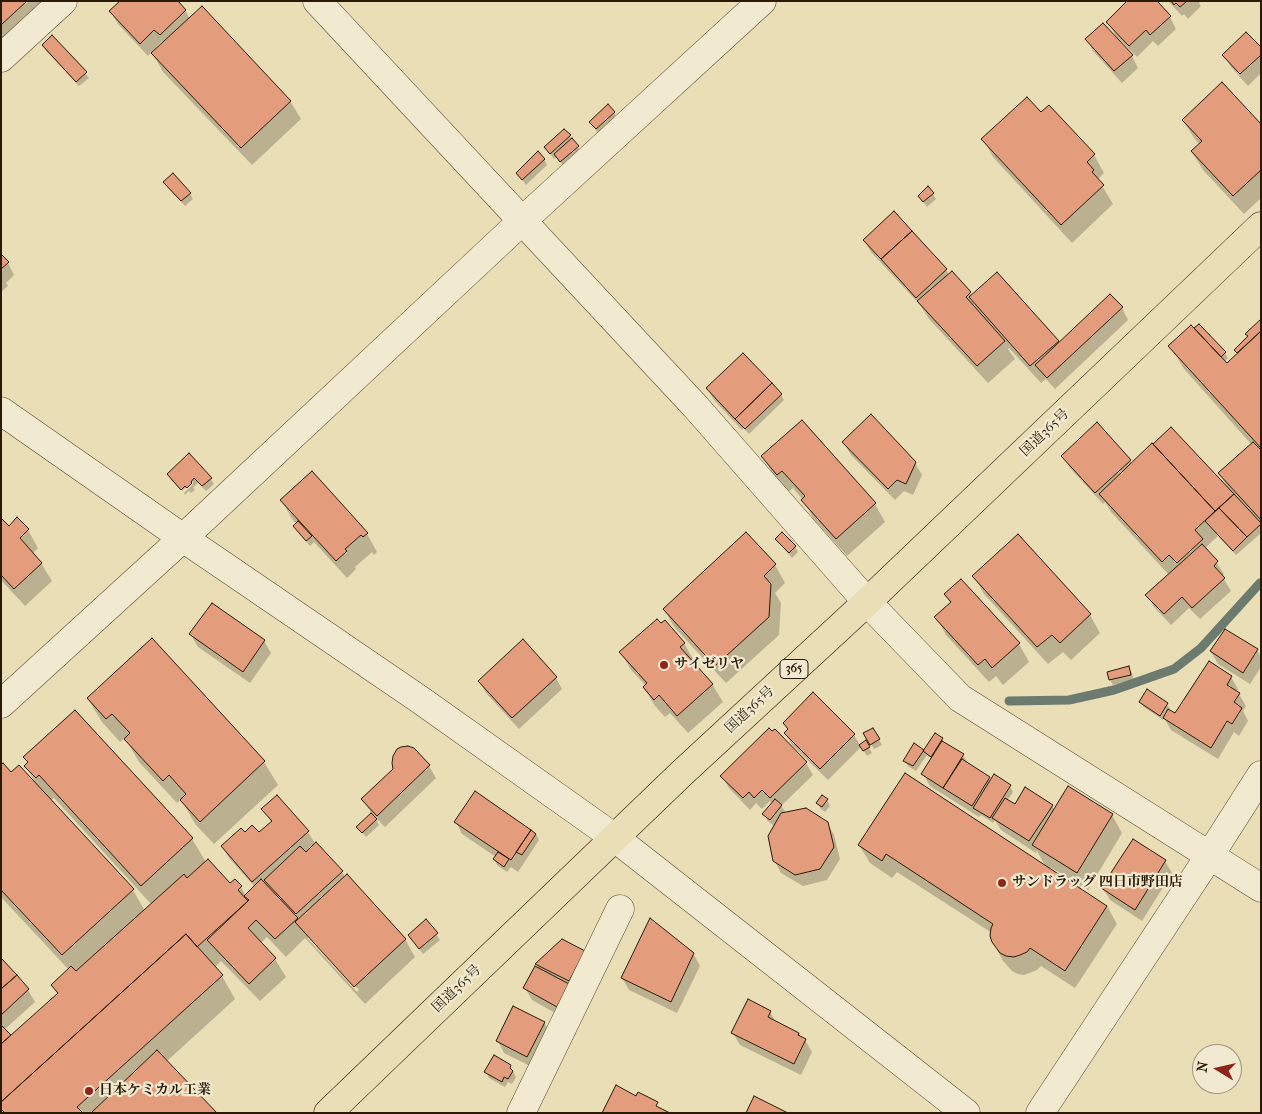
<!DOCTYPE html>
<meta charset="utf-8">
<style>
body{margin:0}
#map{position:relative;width:1262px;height:1114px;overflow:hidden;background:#eadeb6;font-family:"IM FELL French Canon",serif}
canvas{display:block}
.frame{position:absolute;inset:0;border:2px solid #2a1907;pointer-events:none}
.north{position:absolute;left:1192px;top:1044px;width:50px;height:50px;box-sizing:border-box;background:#f1ead0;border:1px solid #a19680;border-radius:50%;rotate:279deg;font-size:14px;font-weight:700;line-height:20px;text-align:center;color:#2a1907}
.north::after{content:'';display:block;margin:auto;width:18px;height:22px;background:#8f2418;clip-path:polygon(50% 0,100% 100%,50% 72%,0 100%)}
</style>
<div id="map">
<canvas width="1262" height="1114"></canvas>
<div class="frame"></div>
<div class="north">N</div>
</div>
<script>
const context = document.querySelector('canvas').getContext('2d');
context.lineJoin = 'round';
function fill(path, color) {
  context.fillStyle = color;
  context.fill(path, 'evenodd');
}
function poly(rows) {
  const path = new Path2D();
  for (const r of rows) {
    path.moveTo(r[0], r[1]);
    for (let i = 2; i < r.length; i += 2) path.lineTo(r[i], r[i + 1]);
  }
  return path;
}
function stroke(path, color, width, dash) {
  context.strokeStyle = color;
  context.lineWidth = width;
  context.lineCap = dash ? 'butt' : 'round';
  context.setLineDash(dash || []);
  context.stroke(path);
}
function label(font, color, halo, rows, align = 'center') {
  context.font = font + ' "IM FELL French Canon","Noto Serif JP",serif';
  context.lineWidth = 4.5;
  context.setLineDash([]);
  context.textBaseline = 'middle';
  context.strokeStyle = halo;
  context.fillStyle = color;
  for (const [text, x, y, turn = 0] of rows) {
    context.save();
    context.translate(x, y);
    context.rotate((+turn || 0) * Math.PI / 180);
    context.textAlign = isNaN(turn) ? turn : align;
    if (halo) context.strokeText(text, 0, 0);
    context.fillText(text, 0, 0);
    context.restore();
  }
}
const shadow = poly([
 [1,1,63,1,1,61],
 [1168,1,1201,1,1199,3,1201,6,1188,19,1184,14,1182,16],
 [185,10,190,19,290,101,301,119,252,165,163,72,153,54,164,43,162,41,148,56,118,24,111,12],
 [1170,17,1176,29,1158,46,1153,41,1137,57,1118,38,1117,39,1132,56,1138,68,1122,83,1093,51,1087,39,1117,38,1108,22],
 [43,45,85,73,89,78,79,86,46,51],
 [1261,49,1261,73,1248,86,1231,67,1224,55],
 [614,112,617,118,599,134,590,122],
 [1041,114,1094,155,1104,173,1098,179,1113,204,1072,243,993,157,983,139],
 [1183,120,1261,125,1261,198,1244,214,1203,170,1192,152,1200,145,1194,138],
 [570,136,581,152,564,167,557,157,554,159,545,147],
 [544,159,547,165,526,185,517,173],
 [165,182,190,194,193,199,185,206,168,188],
 [933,194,936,199,927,207,919,196],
 [894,213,946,270,949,275,952,273,972,296,1058,342,1059,344,1122,308,1128,320,1055,389,1046,379,1041,383,1009,348,1008,349,1015,359,988,383,929,319,921,306,871,252,864,240],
 [1,256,8,263,14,275,6,283,8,286,1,292],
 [1261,321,1261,533,1236,555,1218,536,1206,547,1224,574,1222,576,1231,591,1200,619,1189,608,1171,625,1154,607,1147,595,1169,575,1111,512,1105,502,1103,504,1070,468,1063,456,1130,460,1132,464,1171,428,1226,487,1227,487,1220,474,1251,444,1184,369,1170,346,1198,334,1199,333,1196,328,1225,353,1228,358,1224,362,1227,365,1238,354,1236,350,1249,338],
 [743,355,781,395,784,400,749,434,744,428,742,430,714,400,707,388],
 [844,443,915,463,922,475,913,495,904,491,895,500,851,455],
 [763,456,875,504,885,522,847,556,813,518,803,500,793,488,788,492,773,474],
 [312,473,367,534,377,552,374,555,372,552,355,567,356,569,347,578,314,542,310,546,298,532,294,526,297,524,292,519,282,501],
 [168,474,210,478,214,484,206,491,198,483,193,488,195,490,191,493,189,491,185,495,184,493,193,484,193,481,182,491,171,480],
 [17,519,28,530,38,548,32,554,41,563,52,581,25,606,1,580,1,520,8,527],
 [777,539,795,547,798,552,792,558,780,544],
 [775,565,785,583,775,593,781,603,779,635,726,683,674,627,664,609],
 [974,576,1090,615,1100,633,1071,660,1063,652,1048,664,984,594],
 [945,595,1019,644,1029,662,1003,685,996,676,989,682,946,635,936,617,951,604],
 [212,604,264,641,271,653,250,683,198,647,191,635],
 [152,640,264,762,278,785,214,844,195,824,181,799,177,803,139,762,125,738,120,742,102,722,88,699],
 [684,643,694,661,693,662,712,684,723,702,688,733,670,713,665,717,655,706,644,688,646,686,631,670,621,652],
 [1257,650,1261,657,1261,667,1250,684,1218,664,1211,652],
 [1129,668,1132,673,1134,681,1113,685,1110,680,1108,673],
 [1231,677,1238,689,1236,692,1239,694,1246,706,1243,711,1248,721,1239,736,1234,732,1218,759,1171,730,1164,718,1163,720,1144,707,1140,702,1167,704,1170,709,1169,711,1176,715],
 [556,678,562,689,519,729,486,693,479,681],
 [813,694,854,735,860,745,866,742,872,753,867,756,861,747,828,780,792,745,785,733,788,730,784,723],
 [75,711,192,839,206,862,230,885,235,881,241,887,246,896,255,887,229,858,222,846,245,834,259,834,272,823,263,809,276,797,308,832,316,845,342,872,345,877,405,939,415,957,365,1004,305,938,286,957,267,937,261,943,275,959,286,977,260,1001,221,961,214,968,222,976,235,999,167,1061,215,1113,1,1113,1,959,28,990,35,1002,4,1030,10,1037,58,995,52,985,69,970,1,897,1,766,11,774,36,784,26,766,28,763,25,758],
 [54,798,152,905,145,911,133,890,50,801],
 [309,936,359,990,357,992,307,938],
 [873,729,882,745,874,749,865,734],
 [935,735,942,739,945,744,963,755,969,765,989,778,991,782,1010,786,1013,792,1007,801,1015,806,1052,806,1054,810,1112,815,1122,833,1088,890,1050,867,1049,869,1107,906,1117,924,1075,988,1041,966,1037,970,1024,975,1018,974,1012,971,1003,961,993,942,992,933,897,872,892,878,870,863,859,845,1046,867,1037,851,1036,853,1001,830,995,820,993,823,981,815,979,817,930,786,923,774,932,760,927,755,916,771,908,766,905,761,923,750,924,752],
 [806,763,813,775,781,806,785,811,782,815,827,822,834,835,840,859,827,880,803,886,781,873,774,860,775,827,767,820,764,814,772,804,770,801,762,809,756,803,750,810,729,788,722,776],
 [429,766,436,778,385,827,376,818,375,818,379,825,366,837,358,827,372,814,362,799,394,769],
 [827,800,830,806,825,812,821,809,817,803],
 [456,822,536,834,539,840,518,872,511,867,507,872,497,865,494,859,496,857,462,834],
 [1165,861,1172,873,1142,921,1110,900,1103,888],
 [426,921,440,940,423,954,409,935],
 [584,952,564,1018,532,1000,525,988,540,970,536,964],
 [693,953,700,966,677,1013,629,990,622,978],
 [770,1012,776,1022,798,1034,801,1038,805,1040,812,1052,801,1075,740,1045,733,1033],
 [544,1022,551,1035,534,1068,504,1053,498,1041],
 [510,1066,516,1077,512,1084,508,1082,505,1087,489,1078,486,1072]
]);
const stream = poly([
 [1009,701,1069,700,1114,690,1174,669,1201,648,1260,583,1261,583]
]);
const building = poly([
 [1,1,27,1,1,25,1,1],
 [120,1,178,1,186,10,160,35,154,30,140,44,109,11,120,1],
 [1127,1,1157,1,1171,16,1150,35,1146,30,1129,46,1106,22,1127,1],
 [1171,1,1187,1,1180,7,1176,3,1174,5,1171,1],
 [202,6,291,101,241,148,151,53,202,6],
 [1103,23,1133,55,1114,71,1085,39,1103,23],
 [1246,32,1261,47,1261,55,1240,74,1222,55,1246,32],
 [52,35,87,72,76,82,42,45,52,35],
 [1222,82,1261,124,1261,170,1233,196,1191,151,1202,141,1182,120,1222,82],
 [1027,97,1041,112,1049,105,1095,154,1087,162,1094,170,1092,172,1104,185,1061,225,981,139,1027,97],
 [608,104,615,112,596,129,589,122,608,104],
 [564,129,571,135,550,154,544,147,564,129],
 [572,138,579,146,560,162,554,154,572,138],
 [538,151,545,159,522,180,516,173,538,151],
 [173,173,191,193,181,201,163,182,173,173],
 [928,186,934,193,923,202,918,196,928,186],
 [894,211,912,231,881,259,863,240,894,211],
 [912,231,947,269,916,298,881,259,912,231],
 [1,254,9,262,1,269,1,254],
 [952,271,971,292,966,297,1005,341,977,366,917,301,952,271],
 [997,272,1059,341,1030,366,969,297,997,272],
 [1110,294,1123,307,1047,378,1035,365,1110,294],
 [1261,319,1261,331,1237,353,1234,350,1248,336,1245,334,1261,319],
 [1199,324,1226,352,1221,357,1194,328,1199,324],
 [1191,325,1227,363,1261,331,1261,448,1168,346,1191,325],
 [743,353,772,383,735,419,706,388,743,353],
 [772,383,782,394,745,429,735,419,772,383],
 [871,414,916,462,906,484,897,480,888,489,842,442,871,414],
 [802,420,876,503,836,539,801,500,805,496,782,471,777,475,761,456,802,420],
 [1097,422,1131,460,1095,493,1061,456,1097,422],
 [1171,427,1234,494,1215,511,1153,444,1171,427],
 [1253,442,1261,450,1261,520,1218,473,1253,442],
 [1152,443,1215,511,1195,530,1203,539,1177,563,1169,555,1162,562,1099,494,1152,443],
 [189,453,212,478,202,486,194,478,191,482,192,483,187,488,185,486,181,490,167,474,189,453],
 [312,471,368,533,363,537,361,535,345,549,347,551,336,561,280,500,312,471],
 [1234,494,1261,523,1261,524,1247,537,1219,508,1234,494],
 [1219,508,1247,537,1233,551,1205,521,1219,508],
 [17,517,29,529,20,538,42,563,14,589,1,575,1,518,9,526,17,517],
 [298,521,312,536,306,541,293,526,298,521],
 [746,532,776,564,764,576,771,584,769,617,715,666,663,609,746,532],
 [782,532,796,546,789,553,775,539,782,532],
 [1018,534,1091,614,1060,643,1052,635,1037,647,972,576,1018,534],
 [1202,544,1218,561,1214,566,1225,578,1192,608,1182,597,1164,614,1145,595,1202,544],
 [961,579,1020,643,992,668,985,659,978,665,934,617,951,602,944,594,961,579],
 [212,603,265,640,243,672,189,634,212,603],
 [657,619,661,623,665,620,685,643,680,647,713,684,677,716,659,695,654,700,643,687,647,683,619,652,657,619],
 [1225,629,1258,649,1243,673,1210,651,1225,629],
 [152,638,265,761,200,822,180,800,186,794,169,775,163,781,124,739,130,733,112,714,106,719,87,698,152,638],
 [523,639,557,677,512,718,478,681,523,639],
 [1209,661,1232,676,1227,685,1240,693,1234,702,1242,708,1232,724,1227,721,1211,748,1163,718,1168,709,1175,713,1209,661],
 [1129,666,1131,675,1109,680,1107,672,1129,666],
 [1147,689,1168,703,1160,716,1139,702,1147,689],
 [813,692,855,734,820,769,784,733,788,729,783,723,813,692],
 [75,710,193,838,141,886,39,775,36,778,24,766,28,762,23,757,75,710],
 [769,728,772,731,775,729,807,762,770,798,762,790,754,798,749,792,743,798,720,776,769,728],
 [873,728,880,739,870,745,863,733,873,728],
 [935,733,943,738,931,757,923,751,935,733],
 [866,740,870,747,863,751,859,745,866,740],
 [942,741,964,754,943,788,921,774,942,741],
 [914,743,924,750,913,766,903,761,914,743],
 [408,746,414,748,430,765,377,816,361,799,393,769,392,763,393,756,397,749,401,747,408,746],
 [962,759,990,777,972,806,943,788,962,759],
 [3,763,11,772,19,765,134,889,62,955,1,890,1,765,3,763],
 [905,773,1107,906,1065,971,1030,948,1027,952,1020,955,1014,957,1006,956,1000,953,992,942,990,936,991,928,993,924,886,854,882,861,858,845,905,773],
 [994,774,1011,785,990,818,973,808,994,774],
 [1068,786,1113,814,1077,873,1032,845,1068,786],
 [1025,787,1053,805,1029,841,992,818,1005,798,1015,804,1025,787],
 [475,791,531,830,511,860,454,822,475,791],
 [277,795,309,831,252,882,221,846,241,828,245,832,252,825,259,832,272,821,261,809,277,795],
 [822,795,828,799,822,807,816,803,822,795],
 [775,799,782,805,770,820,762,814,775,799],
 [806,808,828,822,834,847,820,869,795,875,773,861,768,836,781,813,806,808],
 [371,813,377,819,362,833,356,827,371,813],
 [531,830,536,834,522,855,516,852,531,830],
 [1133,839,1166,860,1135,910,1101,888,1133,839],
 [316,842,343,871,296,914,264,880,300,846,306,852,316,842],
 [498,852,509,859,504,867,493,859,498,852],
 [208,859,230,883,235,879,242,886,238,890,248,901,197,947,186,934,1,1102,1,1044,58,993,51,985,71,966,76,971,184,874,187,878,208,859],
 [347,874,406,939,354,987,295,922,347,874],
 [261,879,298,918,275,939,256,920,248,928,276,958,249,984,207,940,248,901,249,900,244,896,261,879],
 [650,918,694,953,671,1002,621,978,650,918],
 [426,919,438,933,419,949,408,935,426,919],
 [186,934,223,975,77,1107,83,1113,5,1113,1,1109,1,1102,186,934],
 [562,939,585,951,569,981,535,964,562,939],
 [1,958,17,975,1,989,1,958],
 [535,966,569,984,557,1007,523,988,535,966],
 [17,975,29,989,1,1015,1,989,17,975],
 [748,999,771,1011,768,1017,799,1033,798,1035,806,1039,794,1064,731,1033,748,999],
 [513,1006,545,1022,527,1057,496,1041,513,1006],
 [1,1025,11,1035,1,1044,1,1025],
 [157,1050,217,1113,91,1113,157,1050],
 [494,1055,511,1065,510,1068,513,1071,508,1079,504,1077,502,1082,484,1072,494,1055],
 [616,1085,636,1096,638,1092,658,1102,656,1106,670,1113,602,1113,616,1085],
 [754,1096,788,1113,746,1113,754,1096]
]);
const minor = poly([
 [317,1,695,406,867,602,960,698,1261,888],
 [1,58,63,1],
 [1,704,183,538,522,221,762,1],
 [521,1113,620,909],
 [1040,1113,1210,855,1261,775]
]);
const tertiary = poly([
 [1,411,183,538,419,699,615,838,966,1113]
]);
const trunk = poly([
 [328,1113,682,773,867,602,1261,226]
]);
const markers = [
 [664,665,5,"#8f2418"],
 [1002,883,5,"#8f2418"],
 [89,1091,5,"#8f2418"]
];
const shields = [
 [794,669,28]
];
const shieldNames = [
 ["365",794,669]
];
const streetNames = [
 ["国道365号",1045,433,-44],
 ["国道365号",750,710,-43],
 ["国道365号",457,989,-44]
];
const poiNames = [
 ["サイゼリヤ",674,665],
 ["サンドラッグ 四日市野田店",1012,883],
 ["日本ケミカル工業",99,1091]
];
fill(shadow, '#0003');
stroke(stream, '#6c7a6f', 9);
fill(building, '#e49d7c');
stroke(building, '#2a1907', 1);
stroke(minor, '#5a4a33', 29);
stroke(tertiary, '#5a4a33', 29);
stroke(trunk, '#2a1907', 29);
stroke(minor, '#f1ead0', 28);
stroke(tertiary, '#f1ead0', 28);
stroke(trunk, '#eadeb6', 28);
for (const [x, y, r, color] of markers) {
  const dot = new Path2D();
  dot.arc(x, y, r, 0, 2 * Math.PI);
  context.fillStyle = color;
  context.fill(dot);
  stroke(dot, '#f1ead0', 2);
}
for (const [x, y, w] of shields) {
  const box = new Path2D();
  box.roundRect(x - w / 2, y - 9.5, w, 19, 4);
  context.fillStyle = '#f1ead0';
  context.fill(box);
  stroke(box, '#2a1907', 1);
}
label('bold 12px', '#2a1907', null, shieldNames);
label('14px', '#2a1907', '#f1ead0', streetNames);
label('bold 14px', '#2a1907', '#f1ead0', poiNames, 'left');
</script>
